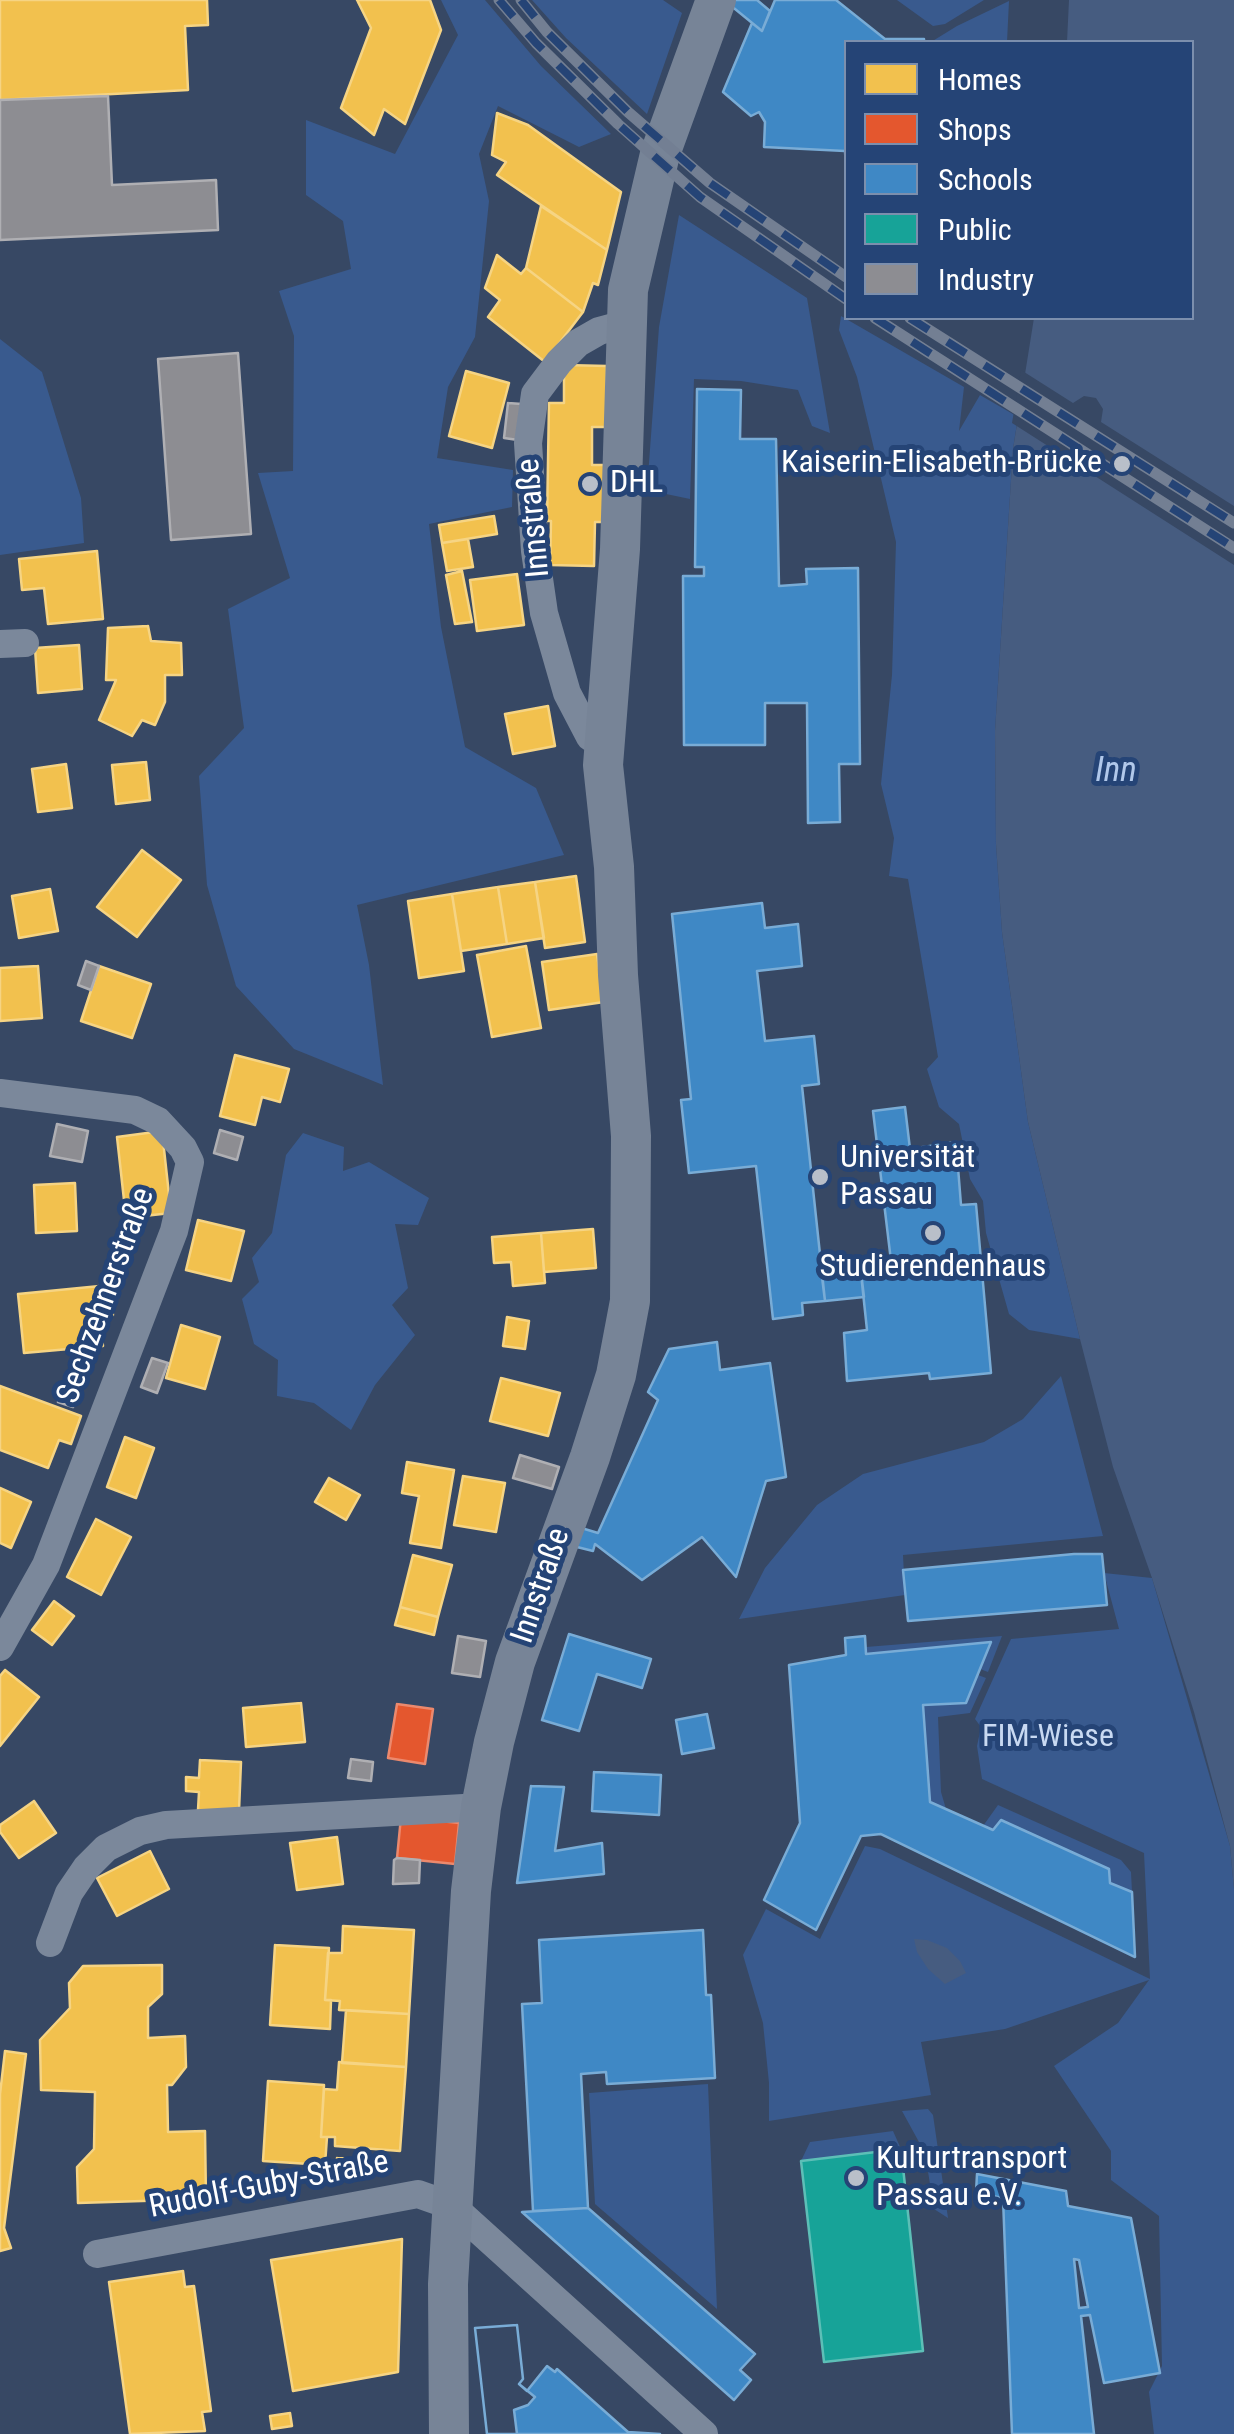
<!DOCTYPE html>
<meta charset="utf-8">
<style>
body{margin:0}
#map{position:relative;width:1234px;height:2434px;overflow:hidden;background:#374864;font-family:"Roboto Condensed",sans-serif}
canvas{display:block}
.legend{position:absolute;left:844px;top:40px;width:350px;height:280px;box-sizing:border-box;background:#254476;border:2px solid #7c8fad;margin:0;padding:12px 18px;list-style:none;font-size:30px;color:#fff}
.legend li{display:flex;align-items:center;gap:20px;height:50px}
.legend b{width:50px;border:2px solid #7c8fad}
</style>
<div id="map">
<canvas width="1234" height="2434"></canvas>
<ul class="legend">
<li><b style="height:28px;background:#f2c14e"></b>Homes</li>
<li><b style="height:28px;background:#e4572e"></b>Shops</li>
<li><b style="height:28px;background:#3f88c5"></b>Schools</li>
<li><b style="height:28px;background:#17a398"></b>Public</li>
<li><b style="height:28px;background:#8d8d92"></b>Industry</li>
</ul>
</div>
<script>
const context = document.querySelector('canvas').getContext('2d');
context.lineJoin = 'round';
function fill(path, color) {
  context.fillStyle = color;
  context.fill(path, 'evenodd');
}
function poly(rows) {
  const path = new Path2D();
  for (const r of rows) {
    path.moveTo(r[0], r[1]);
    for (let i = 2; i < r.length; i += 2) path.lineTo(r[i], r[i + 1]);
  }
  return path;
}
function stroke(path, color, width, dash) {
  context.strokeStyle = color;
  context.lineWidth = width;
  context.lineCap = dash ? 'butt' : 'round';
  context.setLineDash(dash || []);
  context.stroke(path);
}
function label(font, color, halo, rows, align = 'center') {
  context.font = font + ' "Roboto Condensed",sans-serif';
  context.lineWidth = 10;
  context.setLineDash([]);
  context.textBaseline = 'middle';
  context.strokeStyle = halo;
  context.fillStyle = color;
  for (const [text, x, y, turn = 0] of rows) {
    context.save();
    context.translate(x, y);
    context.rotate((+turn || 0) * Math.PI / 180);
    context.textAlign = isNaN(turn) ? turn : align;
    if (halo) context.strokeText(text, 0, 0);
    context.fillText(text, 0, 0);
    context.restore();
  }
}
const green = poly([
 [441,0,485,0,541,66,611,134,579,147,498,106,479,154,489,201,475,337,448,387,437,458,513,470,512,507,429,524,441,627,465,747,536,788,564,855,357,905,369,965,383,1085,294,1049,236,986,207,885,199,776,244,728,228,609,290,578,258,473,293,471,294,336,279,291,351,269,343,221,306,195,306,120,395,154,458,35],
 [532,0,663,0,682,13,647,114,566,38],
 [897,0,984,0,945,24,933,26],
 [1009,1,1007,42,931,42,957,26],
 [679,215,807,298,830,433,812,426,798,390,741,381,694,379,690,499,647,490,659,327],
 [841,316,964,387,959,431,980,395,1018,417,1013,449,995,731,996,844,1002,932,1028,1122,1080,1339,1029,1330,1009,1314,986,1233,983,1201,970,1179,959,1124,939,1107,927,1069,938,1057,908,879,889,876,894,838,881,784,892,675,896,542,857,377,839,330],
 [0,339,42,372,81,498,84,543,0,555],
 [303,1133,344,1147,343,1171,369,1162,429,1198,418,1225,395,1224,408,1288,392,1305,415,1335,375,1385,351,1430,314,1403,277,1396,278,1360,254,1344,242,1299,259,1282,252,1258,272,1233,286,1155],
 [1061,1376,1103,1536,903,1555,905,1595,739,1619,765,1568,817,1505,863,1474,984,1442,1023,1419],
 [1104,1573,1152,1578,1230,1846,1234,1889,1234,2434,1154,2434,1149,2392,1162,2366,1159,2216,1111,2180,1111,2151,1054,2066,1118,2023,1149,1980,1005,2029,921,2042,931,2095,769,2121,769,2083,763,2023,743,1955,766,1909,820,1939,865,1846,880,1849,1150,1979,1144,1853,982,1779,977,1746,981,1727,975,1719,1011,1639,1119,1629],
 [1002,1636,988,1672,980,1669,990,1642,866,1654,866,1647],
 [978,1675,986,1678,970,1713,938,1717,941,1792,946,1809,930,1802,923,1705,966,1703],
 [998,1805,1121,1860,1131,1872,1132,1892,1110,1883,1108,1869,1001,1820,993,1830,983,1826],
 [708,2084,717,2309,595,2204,589,2093],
 [928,2109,933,2115,948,2218,934,2209,925,2153,902,2111],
 [893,2131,901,2149,801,2161,810,2142]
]);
const water = poly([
 [1069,0,1234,0,1234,1889,1230,1846,1194,1712,1152,1578,1113,1467,1080,1339,1028,1122,1002,932,996,844,995,731,1013,449,1034,318,1192,318,1192,42,1067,42],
 [914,1939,927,1940,947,1948,960,1961,966,1973,945,1984,928,1969,917,1952]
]);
const pier = poly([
 [1021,370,1073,403,1084,396,1096,398,1103,409,1101,422,1234,506,1234,565,1012,423]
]);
const homes = poly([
 [0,0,207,0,208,25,185,26,188,90,0,100,0,0],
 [357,0,430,0,441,30,405,124,384,109,374,135,341,108,371,28,357,0],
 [497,113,528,125,621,192,607,250,497,175,506,162,492,155,497,113],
 [541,206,607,250,598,285,593,283,583,312,526,268,541,206],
 [497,255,521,274,526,268,583,312,545,362,488,317,500,300,485,288,497,255],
 [564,365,607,366,606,427,592,427,592,465,605,465,604,522,595,522,594,566,550,565,551,521,547,521,549,403,564,403,564,365],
 [466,371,509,383,492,448,449,436,466,371],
 [494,516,497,534,442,543,439,525,494,516],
 [468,539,473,567,447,571,442,543,468,539],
 [97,551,103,619,48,624,44,588,22,590,19,559,97,551],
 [462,571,472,622,455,624,446,575,462,571],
 [517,574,524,625,477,631,470,580,517,574],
 [148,626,151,641,181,643,182,675,165,675,165,702,155,725,142,720,132,736,99,720,116,680,106,680,108,628,148,626],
 [79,645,82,689,38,693,35,648,79,645],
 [548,706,555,746,513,754,505,714,548,706],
 [146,762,150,800,116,804,112,765,146,762],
 [66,764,72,808,38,812,32,769,66,764],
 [142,850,181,880,137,937,97,907,142,850],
 [576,876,585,942,545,948,535,882,576,876],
 [535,882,544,938,507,944,498,887,535,882],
 [498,887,507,944,461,951,452,894,498,887],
 [50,889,58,931,19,938,12,896,50,889],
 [452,894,464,971,419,978,408,901,452,894],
 [526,946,541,1028,492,1037,477,955,526,946],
 [597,954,604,1002,549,1010,542,962,597,954],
 [38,966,42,1018,0,1021,0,968,38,966],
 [99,966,151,984,132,1038,81,1021,99,966],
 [235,1055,289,1069,280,1102,262,1097,255,1125,220,1116,235,1055],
 [162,1131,171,1213,126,1218,117,1137,162,1131],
 [75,1183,77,1231,36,1233,34,1185,75,1183],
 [198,1220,244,1231,231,1281,186,1270,198,1220],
 [593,1229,596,1268,544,1272,541,1233,593,1229],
 [541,1233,545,1283,513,1286,511,1262,494,1263,492,1237,541,1233],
 [110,1285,113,1315,100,1316,103,1346,24,1353,18,1294,110,1285],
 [507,1317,529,1321,525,1349,503,1346,507,1317],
 [181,1325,220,1337,205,1389,166,1378,181,1325],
 [501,1378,560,1393,548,1436,490,1421,501,1378],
 [0,1386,81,1416,71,1444,59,1440,48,1468,0,1450,0,1386],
 [125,1437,154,1448,136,1498,107,1487,125,1437],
 [407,1462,454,1470,441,1548,410,1543,419,1496,402,1493,407,1462],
 [463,1476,505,1483,496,1532,454,1525,463,1476],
 [329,1478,360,1495,346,1520,315,1502,329,1478],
 [0,1488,31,1502,11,1548,0,1543,0,1488],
 [96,1519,131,1537,101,1595,67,1577,96,1519],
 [413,1555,452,1565,438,1617,400,1607,413,1555],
 [54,1601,74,1616,52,1645,32,1630,54,1601],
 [400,1607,438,1617,434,1635,395,1625,400,1607],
 [5,1670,39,1697,0,1746,0,1676,5,1670],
 [301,1703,305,1742,246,1747,243,1708,301,1703],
 [200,1760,241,1762,239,1811,198,1810,199,1792,186,1791,186,1777,199,1778,200,1760],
 [34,1801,56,1833,19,1858,0,1832,0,1825,34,1801],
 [337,1837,343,1884,297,1890,290,1843,337,1837],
 [150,1851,169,1889,117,1916,97,1878,150,1851],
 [343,1926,414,1930,409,2014,339,2010,340,2001,325,2000,328,1953,342,1953,343,1926],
 [275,1945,329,1948,325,2000,331,2000,330,2029,270,2025,275,1945],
 [162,1965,162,1994,148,2007,148,2038,185,2036,186,2067,172,2085,167,2085,168,2132,205,2131,206,2199,78,2203,77,2167,94,2149,95,2092,41,2090,40,2040,70,2008,69,1983,83,1966,162,1965],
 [346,2010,409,2014,406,2067,342,2063,346,2010],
 [5,2051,26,2054,4,2228,11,2248,0,2251,0,2094,5,2051],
 [339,2062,406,2067,400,2151,335,2146,335,2137,321,2137,324,2089,337,2090,339,2062],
 [268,2081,324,2085,321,2137,327,2137,325,2165,263,2161,268,2081],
 [337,2158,358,2159,357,2177,336,2175,337,2158],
 [402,2239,398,2372,293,2391,271,2260,402,2239],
 [183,2271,185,2287,194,2286,211,2411,202,2412,205,2431,130,2434,109,2282,183,2271],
 [290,2413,292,2426,272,2429,270,2416,290,2413]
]);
const shops = poly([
 [397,1704,433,1709,425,1764,388,1758,397,1704],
 [401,1817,459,1823,455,1864,397,1858,401,1817]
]);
const schools = poly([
 [724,0,757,0,770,11,762,31,724,0],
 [775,0,836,0,885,39,924,39,924,42,846,42,846,169,845,151,764,147,765,122,759,112,751,116,723,92,752,23,762,31,775,0],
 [697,389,741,390,740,439,776,439,779,586,807,584,806,569,858,568,860,764,839,764,840,822,808,823,807,703,765,703,765,745,684,745,683,576,704,576,704,567,695,567,697,389],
 [762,903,765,928,798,924,802,966,757,971,765,1041,814,1036,819,1084,802,1086,825,1301,802,1303,803,1315,773,1319,756,1166,689,1173,681,1100,691,1099,672,914,762,903],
 [905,1107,910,1149,956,1142,961,1205,976,1204,991,1373,930,1379,929,1373,847,1381,844,1333,867,1330,860,1264,891,1261,873,1111,905,1107],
 [860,1264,864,1297,825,1301,821,1269,860,1264],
 [717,1342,720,1370,770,1363,786,1477,766,1481,736,1577,702,1537,642,1580,595,1544,593,1551,573,1546,578,1527,598,1533,658,1400,648,1392,669,1349,717,1342],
 [1074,1554,1102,1554,1107,1605,908,1621,903,1570,1074,1554],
 [569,1634,651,1659,642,1688,597,1674,579,1731,542,1720,569,1634],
 [865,1636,866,1654,991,1642,966,1703,923,1705,930,1802,993,1830,1001,1820,1109,1869,1110,1883,1132,1892,1135,1957,881,1834,861,1836,816,1930,764,1900,800,1823,789,1665,846,1655,845,1638,865,1636],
 [707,1714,714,1748,682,1754,676,1720,707,1714],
 [594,1772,661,1775,659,1815,592,1811,594,1772],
 [531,1786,564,1787,555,1851,602,1843,604,1874,517,1883,531,1786],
 [703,1930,706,1995,711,1995,715,2078,607,2084,606,2072,581,2074,588,2208,533,2211,522,2004,542,2003,539,1940,703,1930],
 [977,2174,1066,2191,1068,2206,1131,2218,1160,2373,1104,2383,1090,2315,1081,2316,1094,2434,1012,2434,1003,2198,976,2193,977,2174],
 [1074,2259,1079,2260,1088,2307,1079,2308,1074,2259],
 [588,2208,755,2354,740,2370,751,2380,734,2400,522,2212,588,2208],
 [517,2325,523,2379,519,2384,527,2391,547,2366,555,2372,557,2369,628,2432,660,2434,487,2434,475,2328,517,2325],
 [517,2325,523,2379,519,2384,535,2397,528,2405,514,2410,517,2434,487,2434,475,2328,517,2325]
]);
const public = poly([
 [901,2149,923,2351,824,2362,801,2161,901,2149]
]);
const industry = poly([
 [108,96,112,185,216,180,218,230,0,240,0,100,108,96],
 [238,353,251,534,171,540,158,359,238,353],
 [508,403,522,404,518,440,504,438,508,403],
 [86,961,99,966,91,990,78,985,86,961],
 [57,1124,88,1131,82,1162,50,1156,57,1124],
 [220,1130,243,1137,237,1160,214,1153,220,1130],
 [75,1358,89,1364,73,1407,58,1402,75,1358],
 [152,1358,168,1363,157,1393,141,1387,152,1358],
 [520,1455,559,1467,552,1489,513,1478,520,1455],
 [458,1636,486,1641,480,1677,452,1673,458,1636],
 [351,1759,373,1762,371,1781,348,1778,351,1759],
 [397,1858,420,1860,419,1883,393,1884,394,1860,397,1858]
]);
const street = poly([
 [0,644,25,643],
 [604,744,590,737,567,693,544,613,535,551,528,443,535,394,559,362,578,343,599,331,625,324],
 [0,1093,135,1110,158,1121,183,1148,190,1162,174,1231,46,1565,0,1647],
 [50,1943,69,1893,86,1868,106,1848,140,1831,166,1825,481,1807],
 [97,2254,418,2194,452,2206,704,2434]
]);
const secondary = poly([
 [449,2434,448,2284,471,1891,481,1807,494,1742,515,1662,590,1457,616,1375,630,1301,631,1136,618,975,614,867,603,765,620,549,628,290,660,154,716,0]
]);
const rail = poly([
 [499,0,536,43,618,124,700,197,846,299],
 [521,0,547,32,628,112,710,183,846,277],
 [875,318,1234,548],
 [910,318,1234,523]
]);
const markers = [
 [1122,464,10,"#b9bfc9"],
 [590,484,10,"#b9bfc9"],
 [820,1177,10,"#b9bfc9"],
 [933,1233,10,"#b9bfc9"],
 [856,2178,10,"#b9bfc9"]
];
const poiNames = [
 ["Kaiserin-Elisabeth-Brücke",1102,464,"right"],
 ["DHL",610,484],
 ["Universität",840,1159],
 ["Passau",840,1196],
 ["Studierendenhaus",933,1268,"center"],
 ["Kulturtransport",876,2160],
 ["Passau e.V.",876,2197]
];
const streetNames = [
 ["Innstraße",535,518,-95],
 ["Sechzehnerstraße",107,1296,-70],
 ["Innstraße",542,1586,-71],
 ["Rudolf-Guby-Straße",269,2186,-11]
];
const parkNames = [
 ["FIM-Wiese",1048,1738]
];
const waterNames = [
 ["Inn",1116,772]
];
fill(green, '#395a8e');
fill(water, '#465c80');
fill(pier, '#374864');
fill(homes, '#f2c14e');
stroke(homes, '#f6d483', 2.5);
fill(shops, '#e4572e');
stroke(shops, '#ec896d', 2.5);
fill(schools, '#3f88c5');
stroke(schools, '#79acd6', 2.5);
fill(public, '#17a398');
stroke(public, '#5dbfb7', 2.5);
fill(industry, '#8d8d92');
stroke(industry, '#afafb3', 2.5);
stroke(street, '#7b889b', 28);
stroke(secondary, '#778497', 40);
stroke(rail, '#737f93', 11);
stroke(rail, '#254476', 8, [22]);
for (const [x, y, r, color] of markers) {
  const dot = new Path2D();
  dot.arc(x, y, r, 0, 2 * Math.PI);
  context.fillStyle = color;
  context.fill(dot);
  stroke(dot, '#254476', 4);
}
label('32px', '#fff', '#254476', poiNames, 'left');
label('32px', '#fff', '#254476', streetNames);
label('32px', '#c8d9f2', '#254476', parkNames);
label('italic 35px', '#b1c8ea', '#254476', waterNames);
</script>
